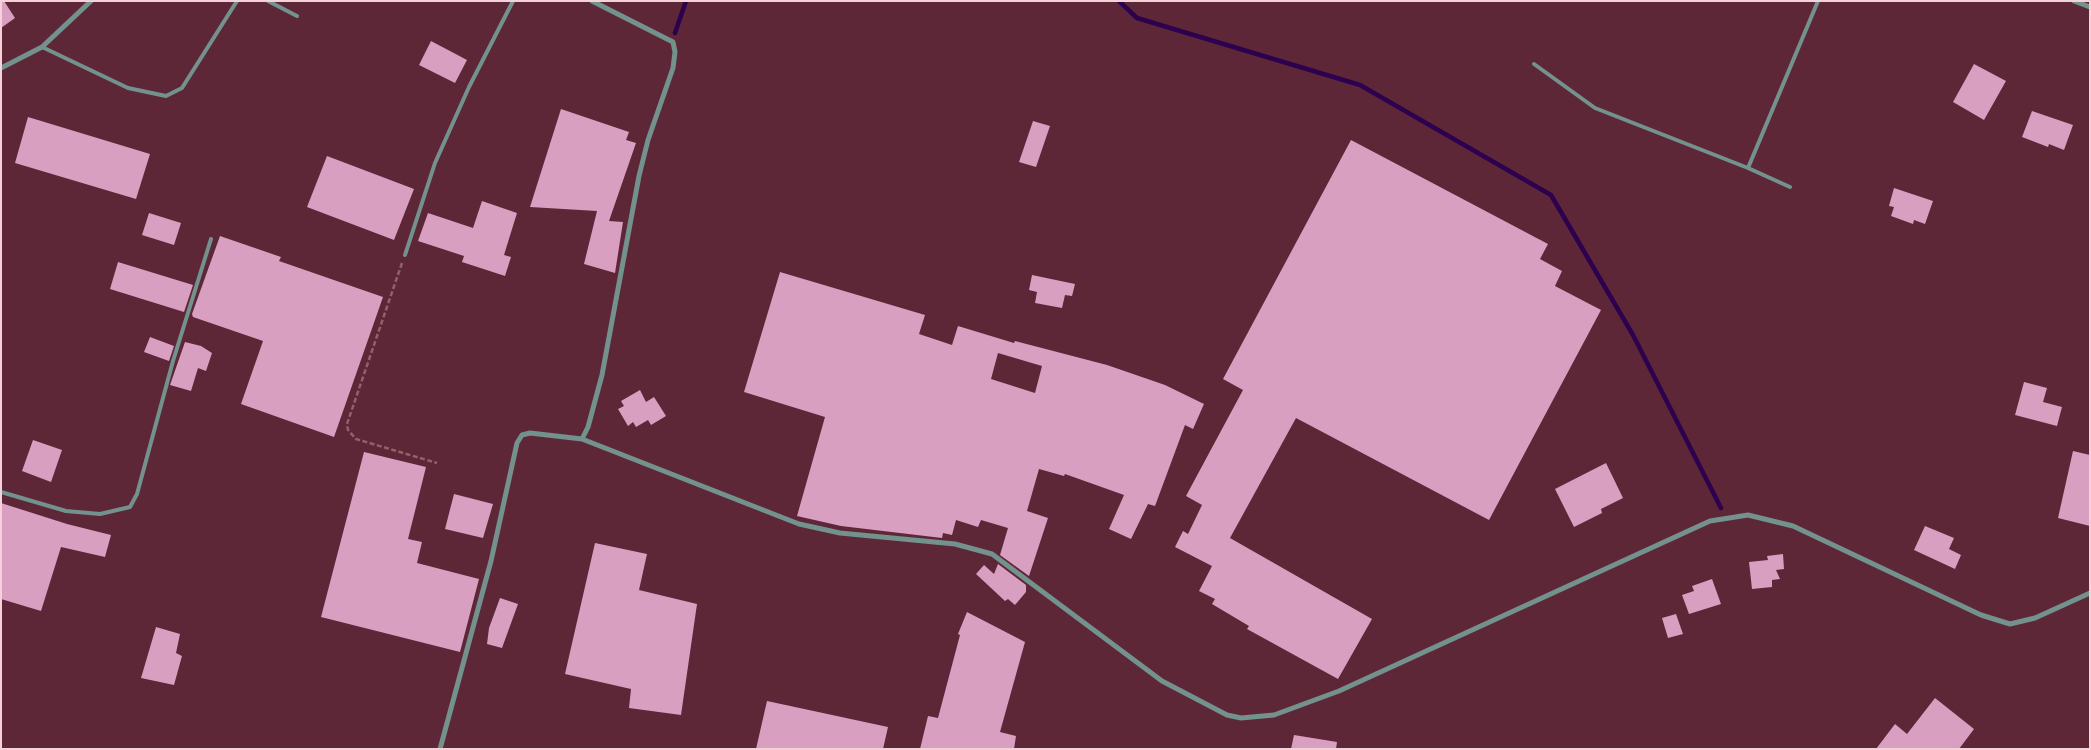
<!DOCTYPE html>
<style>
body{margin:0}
#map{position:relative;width:2091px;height:750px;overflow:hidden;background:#5d2737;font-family:Lato,sans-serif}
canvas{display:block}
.frame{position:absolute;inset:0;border:2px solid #f5d2d9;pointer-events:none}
</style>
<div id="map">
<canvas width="2091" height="750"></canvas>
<div class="frame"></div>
</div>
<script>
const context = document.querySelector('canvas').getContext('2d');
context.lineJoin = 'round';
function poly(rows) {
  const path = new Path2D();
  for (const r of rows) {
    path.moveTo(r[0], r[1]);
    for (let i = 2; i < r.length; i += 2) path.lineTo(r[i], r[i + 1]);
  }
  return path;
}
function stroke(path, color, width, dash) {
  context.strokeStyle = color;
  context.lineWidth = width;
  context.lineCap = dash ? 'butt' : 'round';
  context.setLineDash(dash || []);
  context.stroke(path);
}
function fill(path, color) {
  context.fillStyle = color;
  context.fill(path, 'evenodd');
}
const stream = poly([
 [1119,1,1137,18,1360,85,1551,195,1633,335,1721,508],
 [675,33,686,1]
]);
const building = poly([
 [1,1,4,1,15,18,1,28],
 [431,41,467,60,455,83,419,65],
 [1974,64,2006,81,1984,120,1953,102],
 [561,109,629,132,626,140,636,143,609,221,623,222,615,273,584,264,597,211,530,207],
 [2032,111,2073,125,2064,150,2049,144,2048,147,2022,137],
 [28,117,150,154,136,199,15,163],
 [1033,121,1050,126,1036,167,1019,162],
 [1351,140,1548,244,1540,259,1562,271,1555,286,1601,310,1489,520,1296,418,1230,538,1372,619,1338,679,1247,629,1249,626,1212,604,1215,599,1199,591,1212,566,1175,547,1183,531,1188,534,1202,505,1186,496,1243,390,1223,379],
 [327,156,414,189,394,240,307,207],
 [1894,188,1933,201,1925,224,1914,220,1913,224,1891,216,1894,207,1889,206],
 [482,201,517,213,504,255,511,257,505,276,462,262,464,256,418,241,428,213,473,228],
 [149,213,181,223,174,245,142,235],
 [220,236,281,257,279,261,383,297,334,437,241,404,263,341,193,317,192,314],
 [118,262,193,285,184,312,110,289],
 [780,272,925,315,919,334,952,345,958,326,1014,343,1015,341,1107,365,1165,385,1204,404,1193,429,1185,425,1155,506,1148,504,1131,539,1109,529,1124,495,1065,474,1064,476,1039,469,1027,511,1048,518,1029,576,1000,555,1008,528,981,520,978,527,956,520,952,535,943,533,942,538,841,526,797,516,825,417,744,392],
 [998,353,1042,366,1035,393,991,379],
 [1032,275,1075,284,1072,296,1065,295,1062,308,1035,303,1037,292,1029,290],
 [150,337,174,346,169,361,144,352],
 [185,342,201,346,212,353,206,371,198,368,191,391,170,385],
 [2024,382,2047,388,2043,402,2062,407,2057,426,2015,415],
 [640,390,646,402,654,397,666,416,651,425,648,420,636,427,633,422,628,426,618,409,624,406,621,401],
 [33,440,62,450,51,482,22,471],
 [2073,451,2090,455,2090,526,2058,518],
 [364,452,426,467,408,539,422,542,417,563,479,579,460,652,321,617],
 [1606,463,1623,498,1601,509,1602,513,1574,527,1555,489],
 [454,494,493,504,483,538,445,529],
 [1,503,67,524,111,535,105,557,61,547,41,611,1,599],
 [1925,526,1954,538,1949,549,1961,555,1955,569,1914,550],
 [595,543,647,554,639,590,697,604,681,715,629,708,631,689,565,674],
 [1783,554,1784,569,1776,570,1780,579,1772,580,1772,587,1752,589,1749,562,1768,560,1767,556],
 [998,564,1026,585,1026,592,1015,605,1008,599,1005,601,976,574,984,565,994,574],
 [1712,579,1721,604,1689,614,1682,595,1694,591,1692,586],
 [500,598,518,604,502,648,487,644,489,628],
 [967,612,1025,642,1000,732,1016,736,1014,749,920,749,928,716,938,718,960,635,958,634],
 [1676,614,1683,634,1668,638,1662,618],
 [156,627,180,634,176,653,182,656,174,685,141,678],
 [1935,698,1974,729,1959,749,1876,749,1895,724,1907,734],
 [767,701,888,727,883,749,756,749],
 [1294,735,1337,742,1336,749,1291,749]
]);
const path = poly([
 [402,263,347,424,348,430,356,439,437,463]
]);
const lane = poly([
 [268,1,297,16],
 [42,47,128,88,166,96,182,88,237,1],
 [1534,64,1595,108,1748,168,1818,1],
 [1748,168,1790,187],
 [405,255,435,163,469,87,513,1],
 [1,492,66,511,100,514,130,507,137,494,173,361,211,239]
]);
const street = poly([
 [2074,1,2090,7],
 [1,68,42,47,91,1],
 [582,439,799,524,840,533,955,544,992,554,1162,681,1227,715,1241,718,1274,715,1339,691,1710,521,1748,515,1793,526,1981,615,2010,624,2035,618,2090,593],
 [440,749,491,561,517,443,522,435,530,433,582,439,588,427,602,375,639,176,648,140,673,68,675,52,673,42,592,1]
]);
stroke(stream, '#2d004f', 4.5);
fill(building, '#d99fc1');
stroke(path, '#90616e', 2.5, [5, 2.5]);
stroke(lane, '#73928d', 4);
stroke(street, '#73928d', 5);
</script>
